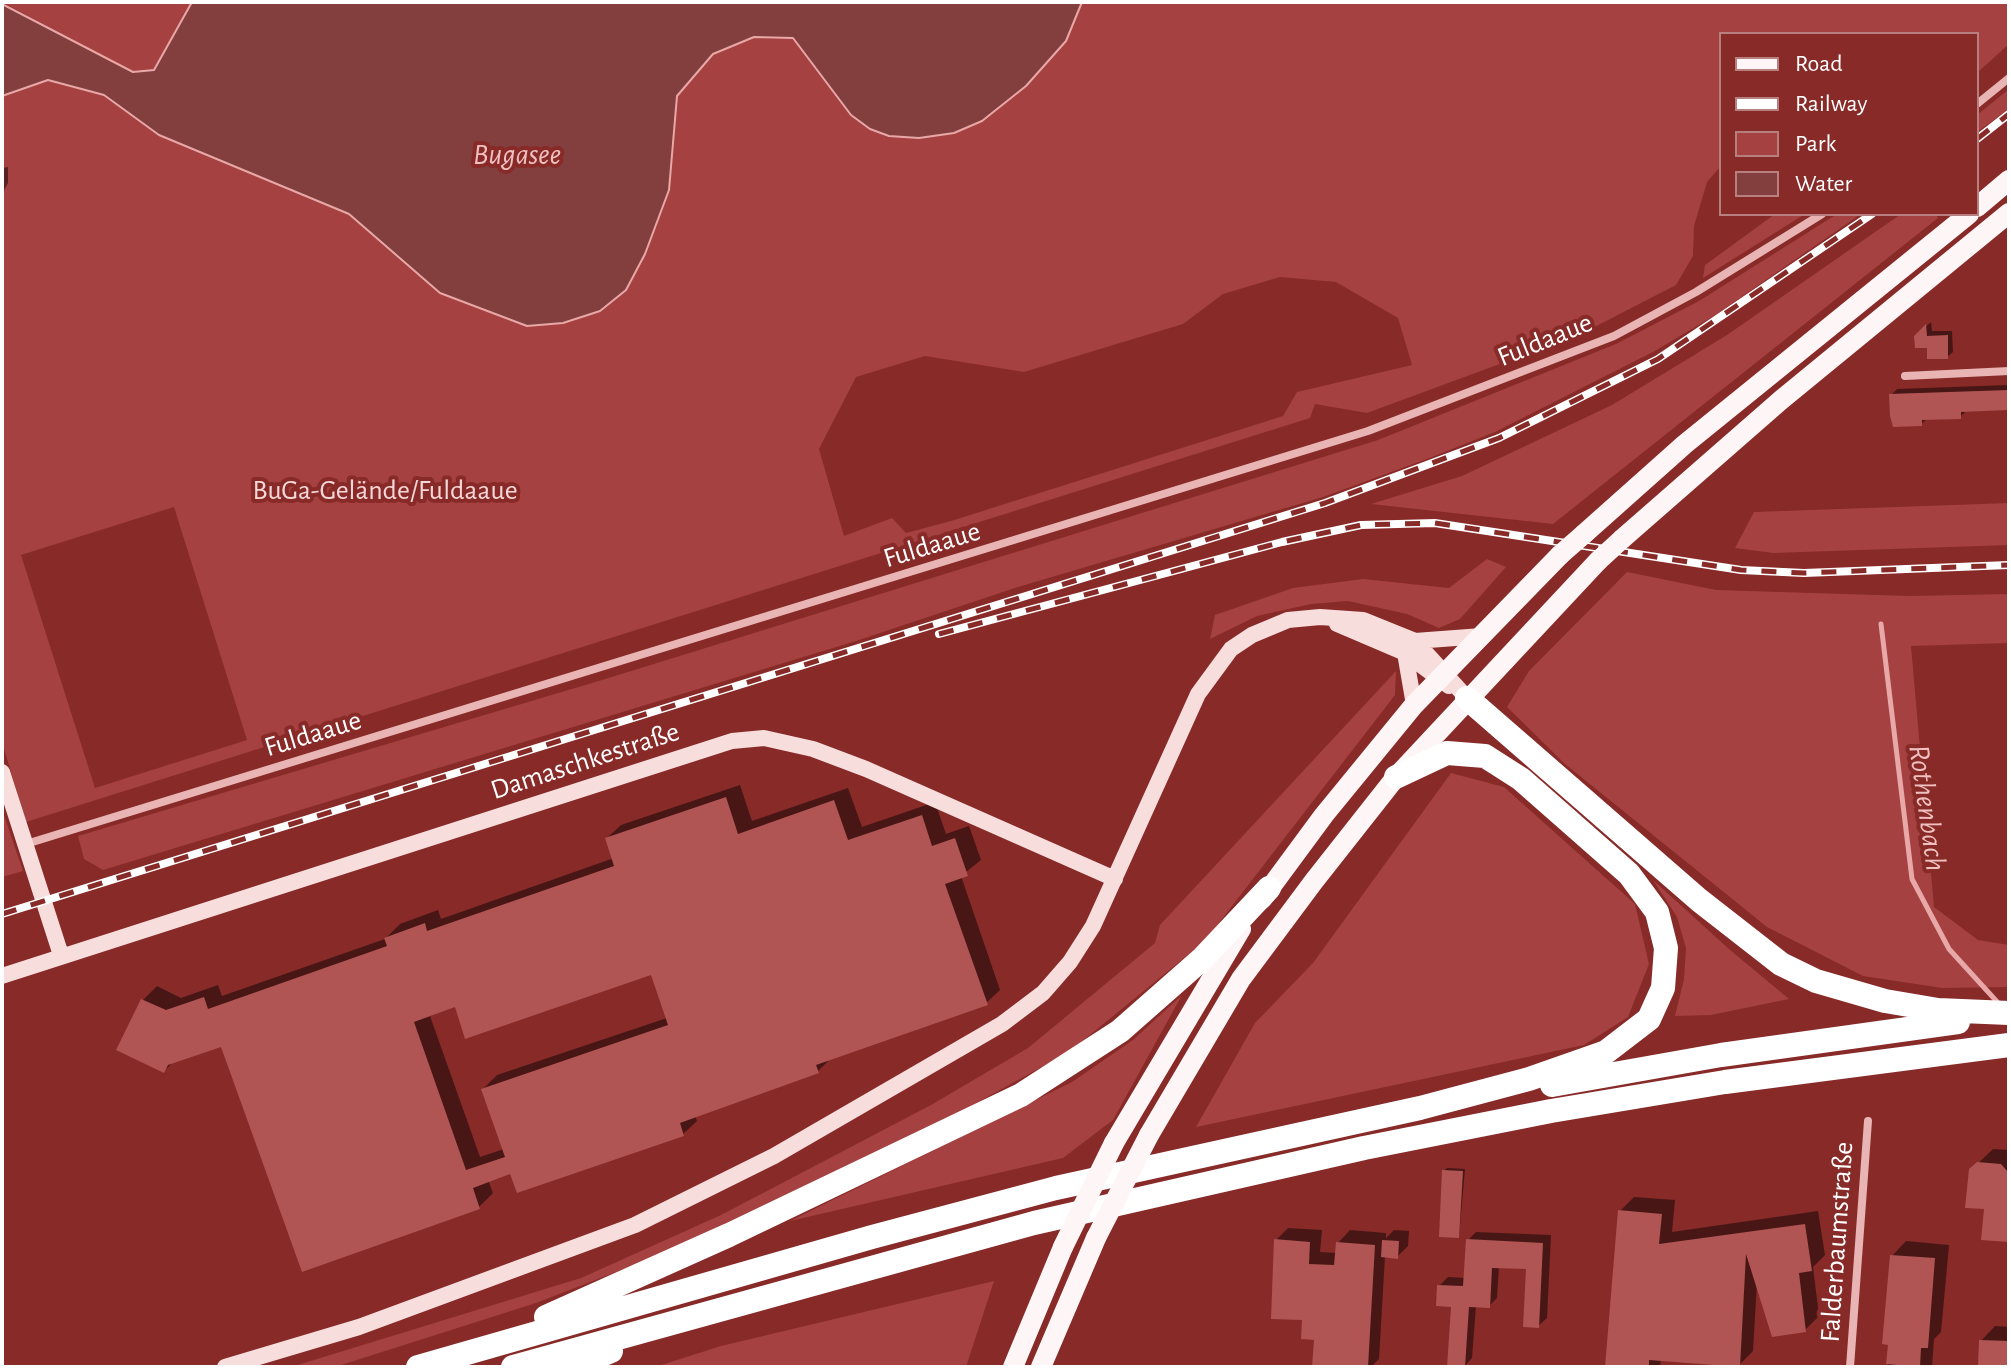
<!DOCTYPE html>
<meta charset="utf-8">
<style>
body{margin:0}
#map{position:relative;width:2011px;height:1369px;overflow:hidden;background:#872a28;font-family:"Alegreya Sans",sans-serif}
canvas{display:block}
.frame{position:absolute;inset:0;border:4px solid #fff;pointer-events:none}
.legend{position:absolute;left:1719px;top:32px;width:260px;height:184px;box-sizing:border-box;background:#872a28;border:2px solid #b77f7e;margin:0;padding:10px 14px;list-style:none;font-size:24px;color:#fff}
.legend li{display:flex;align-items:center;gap:16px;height:40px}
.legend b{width:40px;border:2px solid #b77f7e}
</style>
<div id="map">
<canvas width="2011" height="1369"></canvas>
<div class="frame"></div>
<ul class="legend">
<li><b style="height:10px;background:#fef6f6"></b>Road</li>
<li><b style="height:10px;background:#fff"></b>Railway</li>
<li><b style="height:22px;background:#a54140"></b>Park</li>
<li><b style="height:22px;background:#823f3d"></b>Water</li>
</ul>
</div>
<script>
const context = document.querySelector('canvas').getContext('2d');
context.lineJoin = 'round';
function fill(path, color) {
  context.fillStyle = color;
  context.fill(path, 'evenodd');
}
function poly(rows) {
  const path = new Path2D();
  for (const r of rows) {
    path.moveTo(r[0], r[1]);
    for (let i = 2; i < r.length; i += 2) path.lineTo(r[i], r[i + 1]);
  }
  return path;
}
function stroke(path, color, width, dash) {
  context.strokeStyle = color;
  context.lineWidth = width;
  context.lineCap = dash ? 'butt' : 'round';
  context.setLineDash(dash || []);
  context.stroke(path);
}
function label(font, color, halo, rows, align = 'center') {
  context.font = font + ' "Alegreya Sans",sans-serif';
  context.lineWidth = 8;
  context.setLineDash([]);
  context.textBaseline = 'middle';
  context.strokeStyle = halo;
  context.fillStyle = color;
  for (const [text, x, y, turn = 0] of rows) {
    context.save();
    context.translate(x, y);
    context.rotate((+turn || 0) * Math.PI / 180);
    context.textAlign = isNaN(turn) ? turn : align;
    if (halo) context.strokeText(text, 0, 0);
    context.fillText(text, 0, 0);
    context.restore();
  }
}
const green = poly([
 [2,2,192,2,154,70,133,72],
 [1082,2,2009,2,2009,44,1977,73,1977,34,1721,34,1721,166,1707,182,1694,226,1693,256,1676,285,1581,334,1367,413,1315,404,1310,418,26,822,2,742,2,96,48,80,104,95,159,135,349,214,440,293,528,326,563,323,626,290,645,254,669,190,677,96,713,54,754,37,793,38,851,115,870,129,889,136,919,138,982,121,1026,86,1066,41],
 [1280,277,1336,282,1398,318,1412,365,1297,392,1283,416,951,521,906,533,892,518,844,536,819,449,856,377,925,356,1024,372,1183,324,1223,294],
 [174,507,247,740,95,788,21,555],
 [2009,89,2009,109,1977,132,1977,115],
 [1775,214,1805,214,1703,278,1705,265],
 [1837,214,1861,214,1714,316,1653,352,1495,432,1427,459,1323,497,1018,587,856,641,103,870,84,859,78,836,602,680,1378,440,1616,344,1699,301],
 [1901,214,1936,214,1938,218,1553,524,1371,504,1462,476,1612,405,1727,335],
 [2009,503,2009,545,1773,553,1735,548,1754,512],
 [1487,559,1506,567,1460,619,1439,628,1407,614,1348,601,1311,604,1257,616,1210,639,1215,615,1293,588,1363,579,1449,588],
 [1627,572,1716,590,1910,596,2009,594,2009,643,1911,646,1934,907,1978,940,2009,945,2009,987,1942,988,1863,976,1767,927,1565,764,1507,707,1529,671],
 [1396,671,1395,695,1205,941,1069,1052,969,1107,655,1257,536,1303,335,1367,291,1367,581,1278,721,1215,931,1105,1028,1048,1155,943,1160,925],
 [1451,773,1504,787,1635,904,1649,964,1628,1017,1584,1045,1196,1127,1255,1023,1313,963],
 [2,809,23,871,2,877],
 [1653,880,1729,949,1789,999,1711,1015,1675,1016,1684,979,1686,948,1677,917],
 [1182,995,1113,1120,1063,1158,790,1221,1072,1082,1133,1040],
 [994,1281,966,1367,655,1367,721,1346]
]);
const water = poly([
 [192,2,1082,2,1066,41,1026,86,982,121,954,133,919,138,889,136,870,129,851,115,793,38,754,37,713,54,677,96,669,190,645,254,626,290,600,311,563,323,527,326,440,293,349,214,159,135,104,95,48,80,2,96,2,4,133,72,154,70,192,2]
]);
const shadow = poly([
 [8,167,8,183,2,194,2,168],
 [1931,322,1932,331,1952,331,1953,352,1947,357,1916,336],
 [2009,385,2009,408,1967,410,1960,417,1928,418,1921,424,1891,395,1897,389],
 [740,785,752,821,848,788,862,827,935,802,946,834,969,826,981,860,961,876,1000,990,986,1003,832,1057,818,1071,695,1115,697,1121,683,1134,512,1171,488,1180,493,1193,479,1207,222,1045,174,1061,164,1071,143,1000,157,986,181,998,218,985,222,996,385,939,400,924,438,910,441,919,614,858,607,838,621,825],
 [652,973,667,1018,497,1075,483,1089,504,1149,480,1157,430,1016,456,1005],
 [1993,1149,2009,1150,2009,1240,1983,1238,1986,1207,1971,1170],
 [1447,1168,1465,1169,1459,1236,1444,1171],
 [1634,1197,1675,1200,1672,1232,1818,1211,1825,1255,1813,1267,1819,1316,1805,1330,1757,1283,1753,1351,1739,1365,1661,1359,1660,1367,1607,1367,1620,1211],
 [1288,1228,1322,1230,1320,1252,1337,1253,1338,1243,1350,1230,1386,1233,1386,1238,1394,1230,1409,1231,1408,1246,1397,1257,1385,1256,1379,1359,1371,1367,1314,1367,1316,1338,1304,1318,1276,1240],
 [1476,1232,1551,1235,1547,1318,1538,1326,1528,1267,1499,1266,1497,1298,1489,1306,1476,1306,1472,1358,1464,1367,1454,1305,1439,1286,1448,1277,1466,1278,1468,1240],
 [1906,1241,1949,1245,1941,1332,1934,1339,1932,1367,1888,1367,1892,1256],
 [1995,1326,2009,1327,2009,1367,1980,1367,1981,1341]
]);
const stream = poly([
 [1881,624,1912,879,1949,949,2000,1005]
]);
const building = poly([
 [1926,324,1927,336,1948,335,1948,359,1927,359,1927,348,1915,348,1914,336],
 [2009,390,2009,410,1961,412,1961,419,1922,420,1922,426,1893,427,1890,416,1889,394],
 [726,797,738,834,834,800,848,840,922,815,932,846,955,838,968,876,945,884,988,1005,816,1065,819,1073,680,1123,684,1136,517,1193,510,1174,473,1188,480,1209,302,1272,221,1047,168,1065,164,1073,116,1050,141,999,166,1010,204,997,208,1009,387,946,384,938,425,923,427,931,614,866,605,838],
 [651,975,668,1025,481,1089,505,1157,466,1170,414,1022,455,1007,465,1039],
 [1977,1162,2001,1164,2008,1172,2009,1242,1981,1240,1984,1209,1965,1208,1969,1169],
 [1442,1170,1463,1171,1459,1238,1439,1237],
 [1618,1210,1662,1214,1659,1244,1805,1224,1812,1271,1799,1273,1806,1332,1772,1337,1746,1254,1740,1367,1649,1360,1649,1367,1605,1367],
 [1274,1239,1310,1242,1309,1264,1334,1265,1336,1242,1375,1245,1368,1367,1312,1367,1314,1340,1301,1339,1302,1320,1271,1319],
 [1466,1239,1543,1243,1539,1328,1523,1327,1526,1269,1492,1268,1490,1308,1469,1307,1465,1367,1447,1367,1451,1307,1436,1306,1437,1285,1463,1286],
 [1382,1240,1399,1241,1398,1259,1381,1257],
 [1890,1255,1935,1258,1928,1348,1921,1348,1920,1367,1886,1364,1888,1345,1882,1344],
 [1979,1340,2009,1341,2009,1367,1978,1367]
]);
const street = poly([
 [1977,104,2009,78],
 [1905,376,2009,371],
 [26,844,1368,431,1614,336,1696,292,1822,214],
 [1850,1367,1868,1121]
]);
const secondary = poly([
 [1337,624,1405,653,1449,686],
 [1415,641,1482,636],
 [1405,653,1414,705],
 [2,772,61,955],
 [2,976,732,741,764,738,813,749,866,769,1115,879],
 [225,1367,359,1327,635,1225,774,1156,1002,1024,1043,993,1070,962,1093,926,1198,694,1231,649,1252,635,1288,620,1320,617,1363,620,1415,641,1467,698]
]);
const primary = poly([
 [1977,207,2009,180],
 [1584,534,1685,444,1969,214],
 [1622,539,1781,400,2009,213],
 [1262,899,1324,815,1414,705,1560,555],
 [1149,1135,1241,979,1314,881,1396,777,1598,561],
 [1114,1143,1241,929],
 [1013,1367,1063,1247],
 [1041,1367,1096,1238]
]);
const highway = poly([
 [1467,698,1699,900,1781,964,1816,981,1885,1001,1938,1010,2009,1013],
 [1552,1085,1721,1055,1958,1022],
 [546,1317,729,1235,1021,1095,1120,1031,1203,958,1269,888],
 [418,1367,872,1237,1056,1188,1420,1108,1529,1079,1606,1052,1649,1019,1663,988,1666,948,1657,912,1629,874,1521,779,1485,756,1447,753,1396,777],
 [513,1367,1034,1223,1364,1148,1551,1111,1725,1082,2009,1045],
 [574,1367,611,1351]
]);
const rail = poly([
 [1977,139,2009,114],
 [939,634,1282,542,1361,525,1435,523,1741,570,1804,573,2009,565],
 [2,914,1325,503,1499,438,1658,359,1872,214]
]);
const primaryBridge = poly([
 [1560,555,1584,534],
 [1598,561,1622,539],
 [1096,1238,1149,1135],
 [1063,1247,1114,1143]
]);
const streetNames = [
 ["Fuldaaue",1545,340,-22],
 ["Fuldaaue",932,545,-17],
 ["Fuldaaue",313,734,-17],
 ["Damaschkestraße",585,761,-18],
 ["Falderbaumstraße",1837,1242,-86]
];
const parkNames = [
 ["BuGa-Gelände/Fuldaaue",385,491]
];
const waterNames = [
 ["Bugasee",517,155],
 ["Rothenbach",1927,808,82]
];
fill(green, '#a54140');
fill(water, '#823f3d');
stroke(water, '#e8a8a8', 2);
fill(shadow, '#0007');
stroke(stream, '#e8a8a8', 5);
fill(building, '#b05554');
stroke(street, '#e8b4b4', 8);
stroke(secondary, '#f7dedd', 16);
stroke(primary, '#fef6f6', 20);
stroke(highway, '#fff', 24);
stroke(rail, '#fff', 8);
stroke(rail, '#872a28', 5, [15]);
stroke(primaryBridge, '#fef6f6', 20);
label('28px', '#fff', '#872a28', streetNames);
label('28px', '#f6d7d7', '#872a28', parkNames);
label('italic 30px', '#efc0bf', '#872a28', waterNames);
</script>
